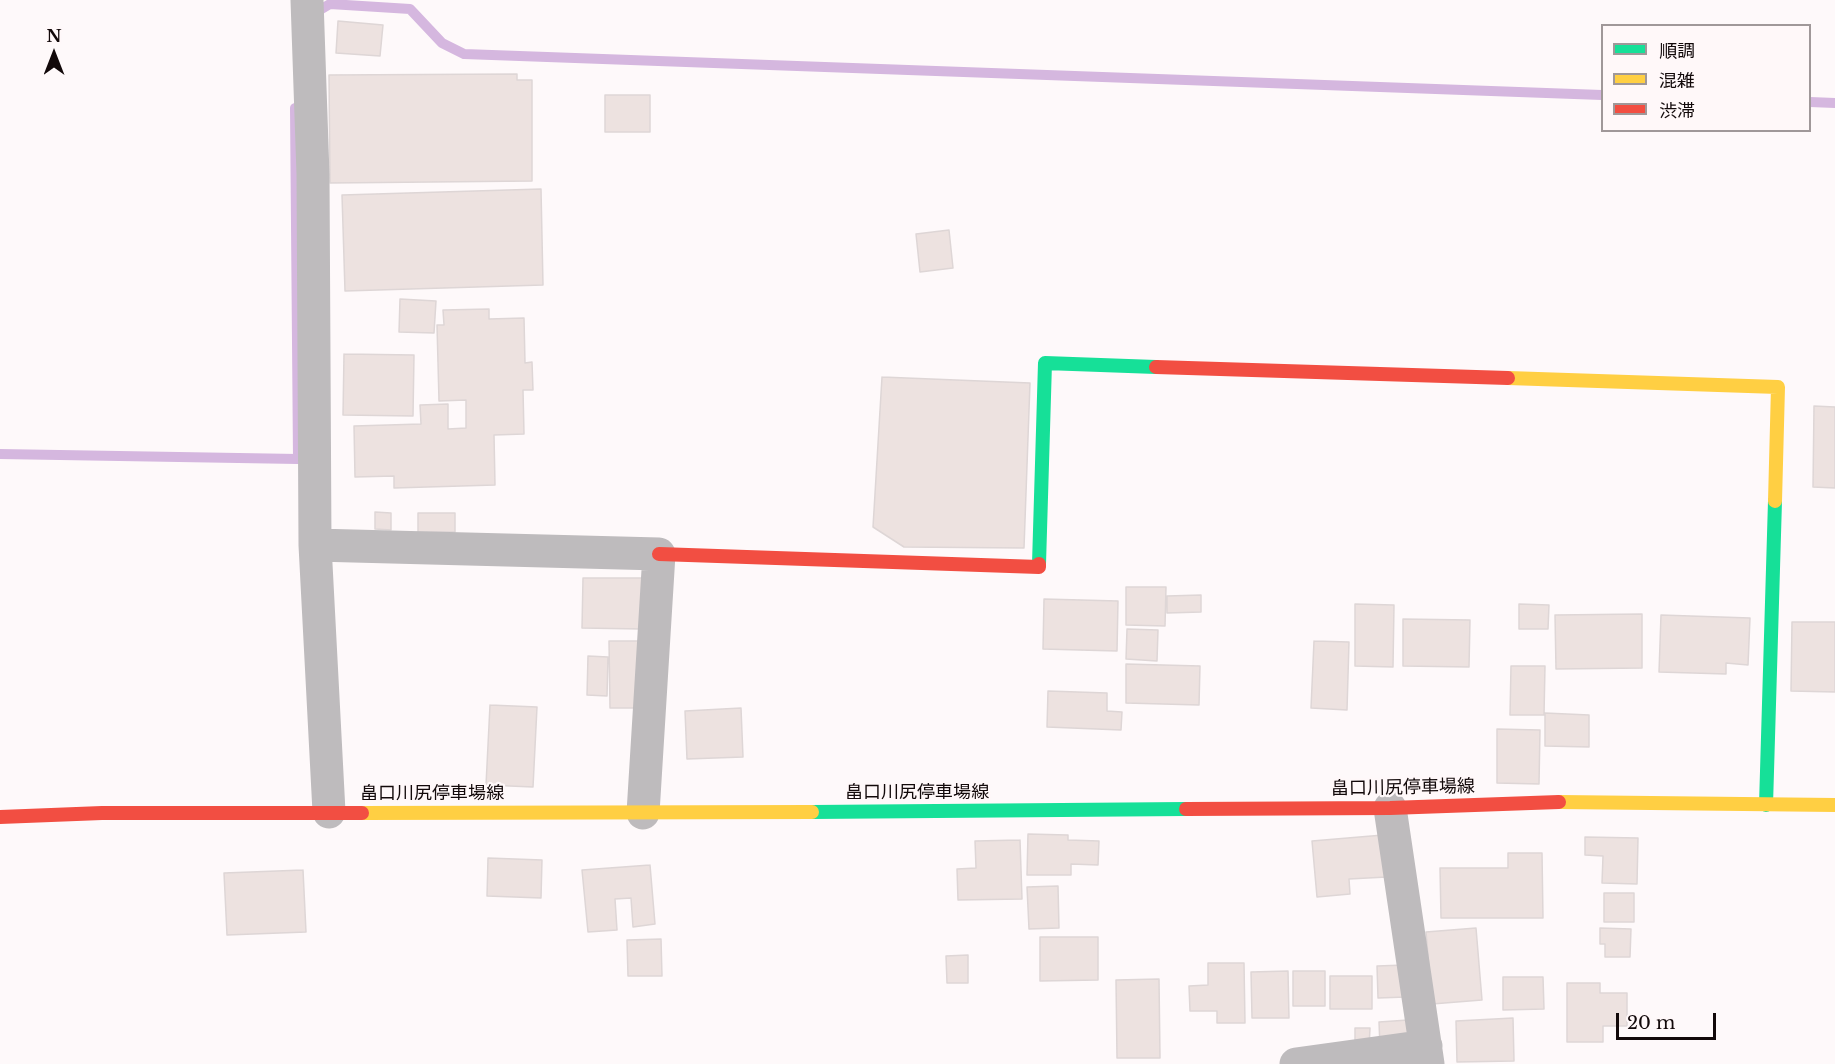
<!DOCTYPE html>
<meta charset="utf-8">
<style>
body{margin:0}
#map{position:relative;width:1835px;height:1064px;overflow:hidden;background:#fef9fa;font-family:"Libre Baskerville","Noto Sans JP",serif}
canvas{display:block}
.legend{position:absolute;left:1601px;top:24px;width:210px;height:108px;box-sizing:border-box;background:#fff8f9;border:2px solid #a09899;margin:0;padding:8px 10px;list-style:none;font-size:18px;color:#12090a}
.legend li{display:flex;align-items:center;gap:12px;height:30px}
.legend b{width:30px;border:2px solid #a09899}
.north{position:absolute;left:24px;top:24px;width:60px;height:60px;-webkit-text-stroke:4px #fff8f9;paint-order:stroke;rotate:0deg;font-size:16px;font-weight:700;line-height:24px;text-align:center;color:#12090a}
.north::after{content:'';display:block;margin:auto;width:21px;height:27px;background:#12090a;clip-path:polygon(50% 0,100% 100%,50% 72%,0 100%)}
.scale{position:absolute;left:1616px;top:1013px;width:100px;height:27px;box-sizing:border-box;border:3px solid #12090a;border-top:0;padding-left:8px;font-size:18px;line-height:21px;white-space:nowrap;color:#12090a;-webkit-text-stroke:4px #fff8f9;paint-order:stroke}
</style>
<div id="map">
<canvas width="1835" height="1064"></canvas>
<ul class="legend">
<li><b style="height:8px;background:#16e098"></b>順調</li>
<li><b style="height:8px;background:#ffcf43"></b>混雑</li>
<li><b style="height:8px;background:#f24e42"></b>渋滞</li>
</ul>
<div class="north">N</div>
<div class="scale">20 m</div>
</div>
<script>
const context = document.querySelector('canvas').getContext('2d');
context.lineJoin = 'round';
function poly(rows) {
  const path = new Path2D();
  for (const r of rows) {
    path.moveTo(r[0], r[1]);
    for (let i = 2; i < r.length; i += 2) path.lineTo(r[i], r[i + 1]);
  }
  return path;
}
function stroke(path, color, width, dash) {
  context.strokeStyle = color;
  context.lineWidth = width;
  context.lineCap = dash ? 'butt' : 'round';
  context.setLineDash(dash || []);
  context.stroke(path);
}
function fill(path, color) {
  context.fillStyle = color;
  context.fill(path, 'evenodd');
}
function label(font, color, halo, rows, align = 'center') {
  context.font = font + ' "Libre Baskerville","Noto Sans JP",serif';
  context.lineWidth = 4.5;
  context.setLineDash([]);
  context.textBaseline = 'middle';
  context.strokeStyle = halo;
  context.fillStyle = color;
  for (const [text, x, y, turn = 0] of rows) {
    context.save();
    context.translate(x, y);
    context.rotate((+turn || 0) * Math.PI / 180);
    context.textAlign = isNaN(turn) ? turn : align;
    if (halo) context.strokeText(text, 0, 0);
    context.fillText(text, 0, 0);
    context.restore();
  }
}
const stream = poly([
 [313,14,330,4,410,9,442,43,464,54,1602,95],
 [1810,102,1835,103],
 [0,454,298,459,295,108]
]);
const building = poly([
 [338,21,383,25,380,56,336,53,338,21],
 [517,74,517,80,532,80,532,181,330,183,329,75,517,74],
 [605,95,650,95,650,132,605,132,605,95],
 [541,189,543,285,345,291,342,195,541,189],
 [949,230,953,268,920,272,916,234,949,230],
 [400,299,436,301,434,333,399,332,400,299],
 [489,309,489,319,524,318,525,363,532,362,533,390,523,390,524,434,494,435,495,485,394,488,394,476,355,477,354,426,421,424,420,405,448,404,448,429,466,428,466,400,439,401,437,325,444,325,443,310,489,309],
 [344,354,414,355,413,416,343,415,344,354],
 [882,377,1030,383,1024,548,904,547,873,527,882,377],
 [1814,406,1835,407,1835,488,1813,487,1814,406],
 [375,512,391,513,391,530,375,529,375,512],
 [418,513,455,513,455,532,418,532,418,513],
 [583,578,642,578,641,629,582,628,583,578],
 [1126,587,1166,587,1165,626,1126,625,1126,587],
 [1201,595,1201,612,1167,613,1167,596,1201,595],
 [1044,599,1118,601,1117,651,1043,649,1044,599],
 [1355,604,1394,605,1393,667,1355,666,1355,604],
 [1519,604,1549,605,1548,629,1519,629,1519,604],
 [1642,614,1642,668,1556,669,1555,615,1642,614],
 [1661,615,1750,618,1748,665,1726,663,1726,674,1659,672,1661,615],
 [1403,619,1470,620,1469,667,1403,666,1403,619],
 [1792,622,1835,622,1835,692,1791,691,1792,622],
 [1127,629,1158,630,1157,661,1126,659,1127,629],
 [609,641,639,641,640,708,610,708,609,641],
 [1314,641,1349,642,1347,710,1311,708,1314,641],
 [588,656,608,657,607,696,587,695,588,656],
 [1126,664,1200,666,1199,705,1126,703,1126,664],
 [1511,666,1545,666,1544,715,1510,715,1511,666],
 [1048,691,1107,693,1107,711,1122,712,1121,730,1047,727,1048,691],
 [490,705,537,707,533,787,486,785,490,705],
 [741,708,743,757,687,759,685,711,741,708],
 [1545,713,1589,715,1589,747,1545,746,1545,713],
 [1497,729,1540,730,1539,784,1497,783,1497,729],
 [1028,834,1068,835,1068,840,1099,841,1098,865,1071,864,1071,875,1027,875,1028,834],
 [1383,835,1387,877,1349,879,1350,894,1317,897,1312,841,1383,835],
 [1585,837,1638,838,1637,884,1602,883,1603,856,1585,855,1585,837],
 [1020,840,1022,899,958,900,957,869,976,868,975,841,1020,840],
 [1508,853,1542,853,1543,918,1441,918,1440,868,1508,868,1508,853],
 [488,858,542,860,541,898,487,896,488,858],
 [650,865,655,924,633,927,631,898,615,899,617,930,588,932,582,870,650,865],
 [303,870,306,932,227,935,224,873,303,870],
 [1058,886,1059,928,1029,929,1027,887,1058,886],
 [1604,893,1634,893,1634,922,1604,922,1604,893],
 [1476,928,1482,1000,1432,1004,1426,932,1476,928],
 [1600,928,1631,929,1630,957,1605,957,1605,944,1600,944,1600,928],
 [1040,937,1098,937,1098,980,1040,981,1040,937],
 [661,939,662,976,628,976,627,940,661,939],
 [968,955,968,983,947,983,946,956,968,955],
 [1208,963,1244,963,1245,1023,1217,1023,1217,1011,1190,1011,1189,986,1208,985,1208,963],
 [1405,965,1406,997,1378,998,1377,966,1405,965],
 [1288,971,1289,1018,1252,1018,1251,972,1288,971],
 [1293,971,1325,971,1325,1006,1293,1006,1293,971],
 [1330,976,1372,976,1372,1009,1330,1009,1330,976],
 [1503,977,1543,977,1544,1009,1503,1010,1503,977],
 [1159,979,1160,1058,1117,1058,1116,980,1159,979],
 [1567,983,1600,983,1600,993,1627,993,1627,1026,1603,1026,1603,1042,1567,1042,1567,983],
 [1513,1018,1514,1061,1457,1062,1456,1021,1513,1018],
 [1408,1020,1410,1045,1380,1047,1379,1022,1408,1020],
 [1355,1028,1370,1028,1369,1048,1355,1047,1355,1028]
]);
const street = poly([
 [307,0,313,174,315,545,329,812],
 [315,545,659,554,643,813],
 [1390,808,1428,1064],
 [1296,1064,1426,1046]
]);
const fast = poly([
 [1039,564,1045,363,1156,367],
 [1766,805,1775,501],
 [812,812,1186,809]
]);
const slow = poly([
 [1508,378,1778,387,1775,501],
 [1559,802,1835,805],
 [362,813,812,812]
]);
const jam = poly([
 [1156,367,1508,378],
 [659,554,1039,567,1039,564],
 [1186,809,1390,808,1559,802],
 [0,817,102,813,362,813]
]);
const streetNames = [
 ["畠口川尻停車場線",1403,788,-1],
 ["畠口川尻停車場線",917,793],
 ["畠口川尻停車場線",432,794]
];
stroke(stream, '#d5b7df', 10);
fill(building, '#ede2e0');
stroke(building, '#ded6d6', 1.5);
stroke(street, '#bebbbd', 33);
stroke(fast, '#16e098', 14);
stroke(slow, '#ffcf43', 14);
stroke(jam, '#f24e42', 14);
label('18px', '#12090a', '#fff8f9', streetNames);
</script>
